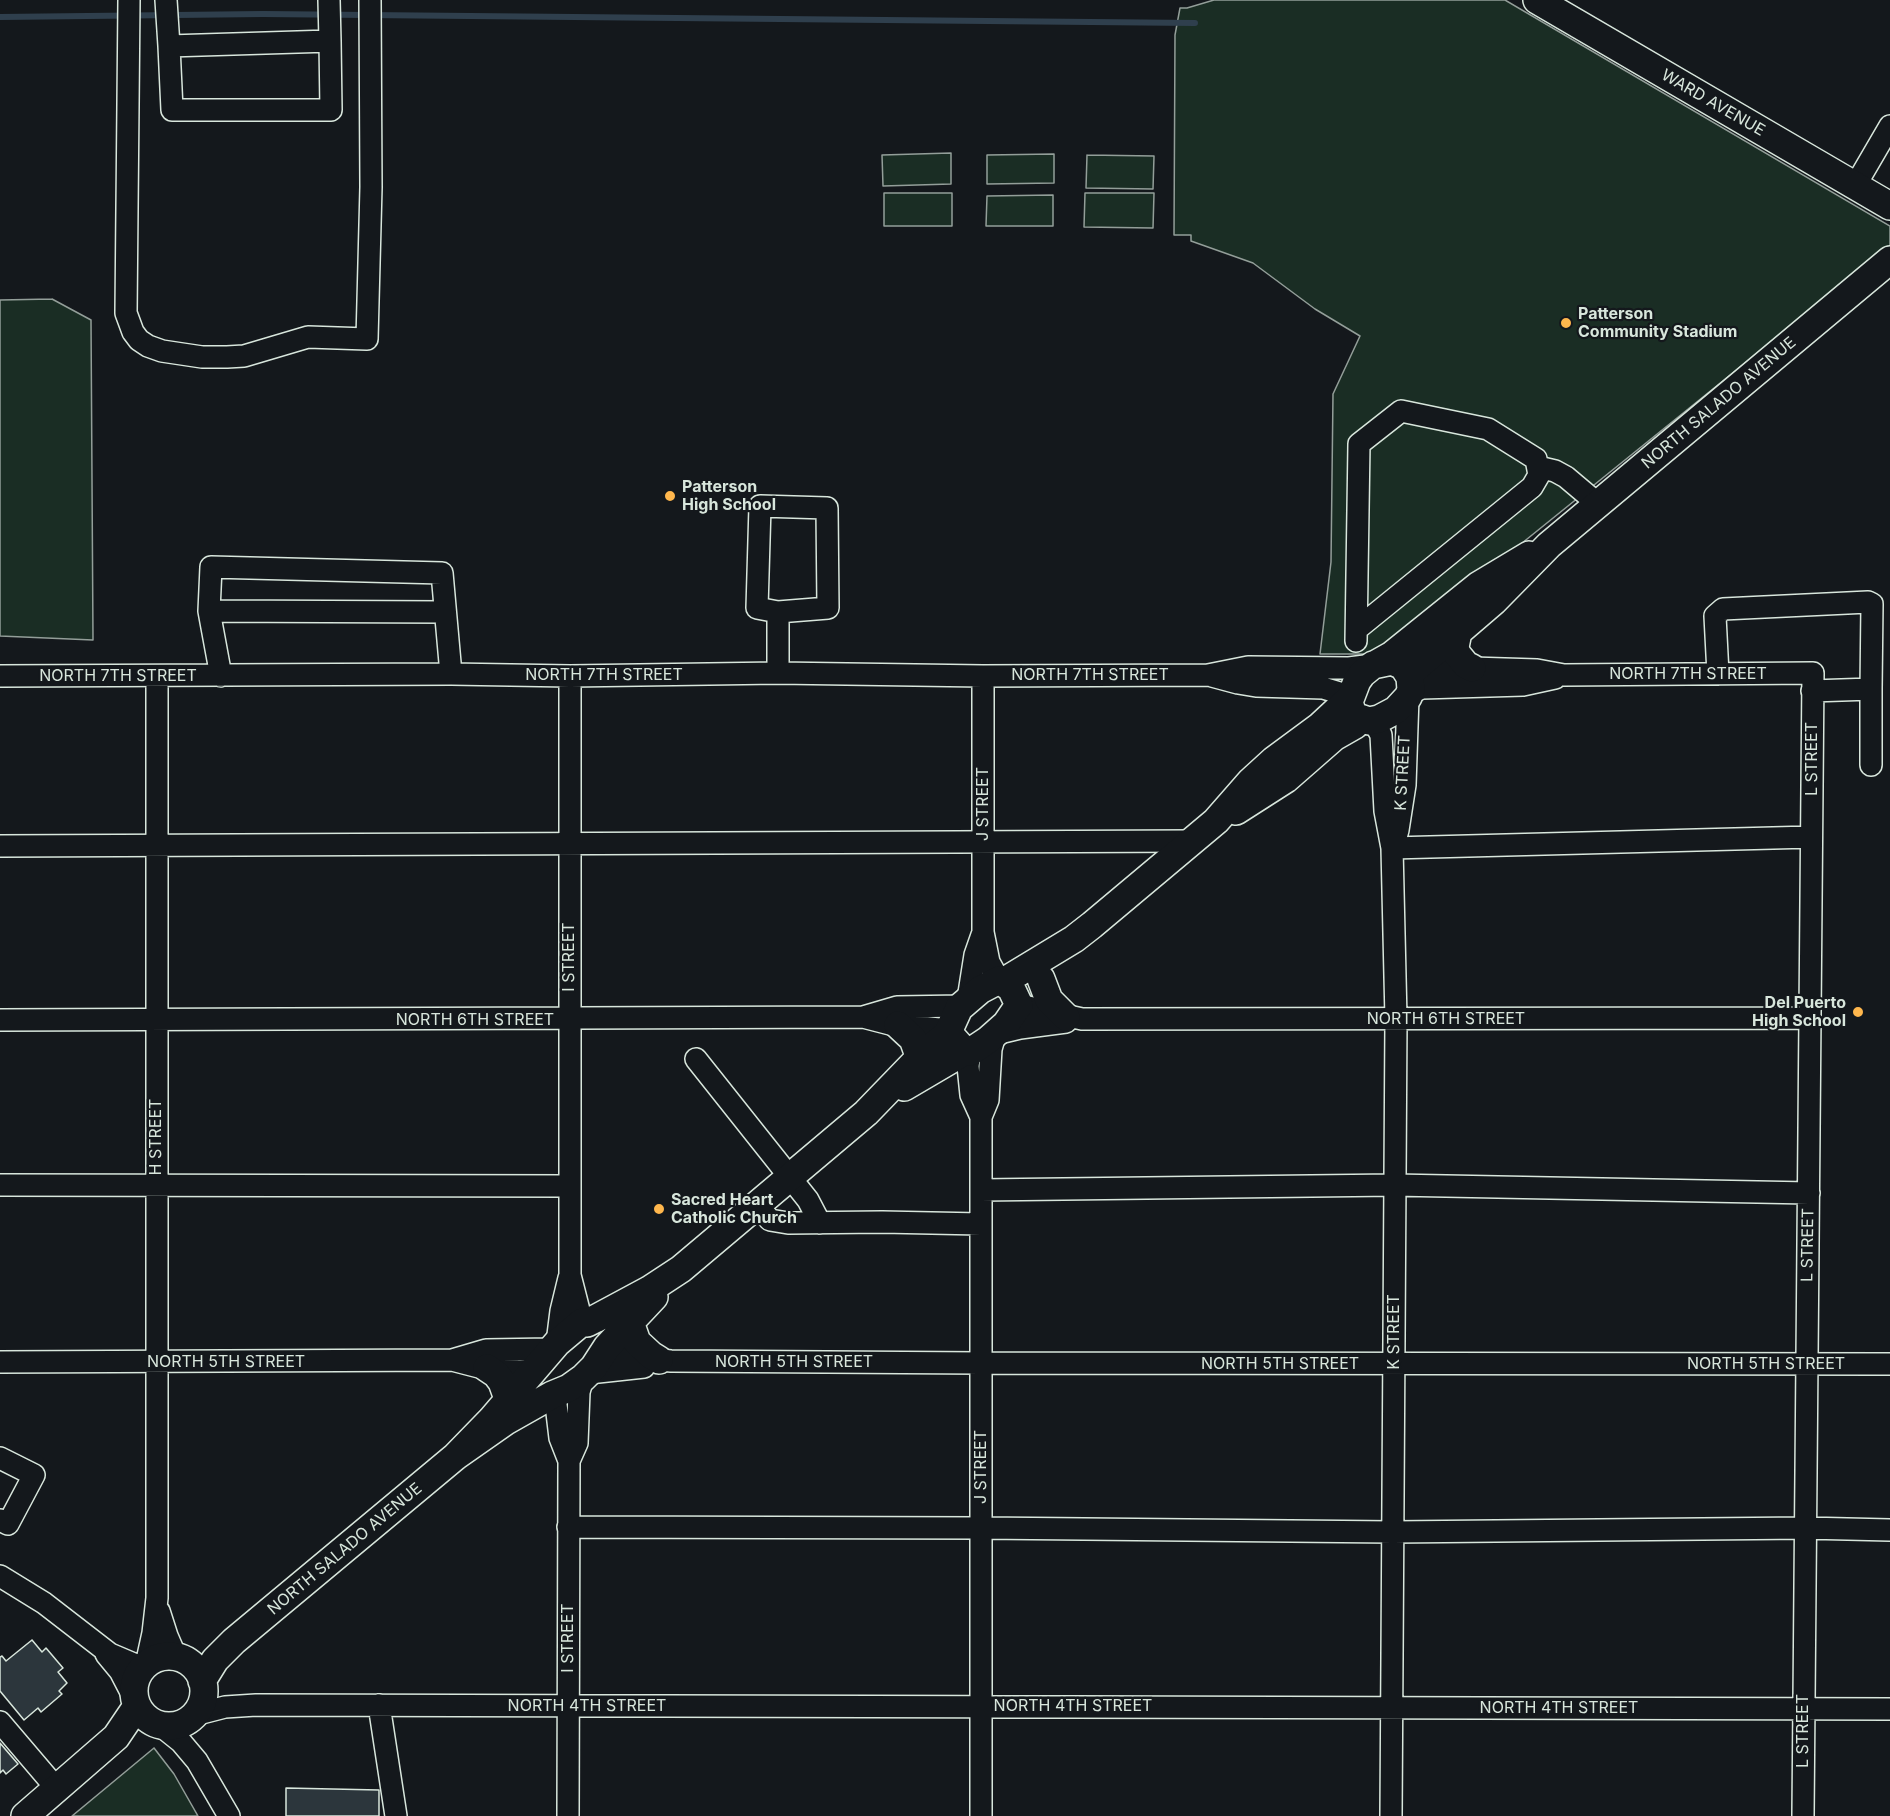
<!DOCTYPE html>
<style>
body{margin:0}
canvas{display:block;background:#14181c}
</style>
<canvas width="1890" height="1816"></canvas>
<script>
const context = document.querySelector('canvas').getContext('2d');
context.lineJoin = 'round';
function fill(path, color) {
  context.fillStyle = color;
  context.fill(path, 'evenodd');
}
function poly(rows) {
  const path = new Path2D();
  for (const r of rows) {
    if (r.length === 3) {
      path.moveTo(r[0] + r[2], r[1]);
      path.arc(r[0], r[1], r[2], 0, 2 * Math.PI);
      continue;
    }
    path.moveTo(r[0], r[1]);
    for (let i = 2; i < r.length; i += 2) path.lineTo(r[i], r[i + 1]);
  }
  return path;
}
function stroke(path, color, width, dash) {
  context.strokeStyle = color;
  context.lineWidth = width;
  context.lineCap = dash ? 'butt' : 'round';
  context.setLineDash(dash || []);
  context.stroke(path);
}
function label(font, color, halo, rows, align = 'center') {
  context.font = font + ' Inter,sans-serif';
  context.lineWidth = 4.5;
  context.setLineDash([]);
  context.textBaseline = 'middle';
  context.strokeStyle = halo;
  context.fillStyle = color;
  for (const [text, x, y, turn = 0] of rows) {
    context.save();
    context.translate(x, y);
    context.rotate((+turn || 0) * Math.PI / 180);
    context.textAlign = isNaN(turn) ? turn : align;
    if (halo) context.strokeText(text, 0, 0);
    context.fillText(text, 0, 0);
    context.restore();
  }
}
const green = poly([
 [1214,0,1505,0,1890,226,1890,246,1397,644,1373,654,1320,654,1331,562,1333,394,1360,336,1315,309,1253,263,1191,241,1191,235,1174,235,1175,35,1180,8,1187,8,1214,0],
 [951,153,951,184,883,186,882,155,951,153],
 [1054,154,1054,183,987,184,987,155,1054,154],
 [1087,155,1154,156,1153,189,1086,188,1087,155],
 [884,193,952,193,952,226,884,226,884,193],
 [1085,193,1154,193,1153,228,1084,227,1085,193],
 [1053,195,1053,226,986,226,987,196,1053,195],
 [52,299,91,320,93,640,0,636,0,300,52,299],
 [154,1748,174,1774,198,1816,72,1816,154,1748]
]);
const stream = poly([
 [0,17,263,14,1195,23]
]);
const building = poly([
 [32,1640,42,1652,46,1648,63,1668,58,1672,67,1683,59,1691,62,1694,41,1712,38,1708,24,1720,0,1691,0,1657,2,1656,6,1661,32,1640],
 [0,1743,18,1764,6,1774,3,1770,0,1773,0,1743],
 [286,1788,379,1790,379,1816,286,1816,286,1788]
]);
const minor = poly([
 [129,0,126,313,133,332,139,340,148,346,162,351,202,357,227,357,244,356,308,337,367,339,371,187,370,0],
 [166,0,169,46],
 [329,0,330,41,331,110,172,110,169,46,330,41],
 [1855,186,1890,126],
 [1538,467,1555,471,1566,477,1598,504],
 [209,611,445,612],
 [778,612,757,608,760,506,827,508,828,608,778,612,778,673],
 [1356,641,1359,444,1401,411,1488,429,1536,459,1539,475,1532,487,1357,629],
 [1718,674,1715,616,1723,609,1868,602,1872,604,1871,689,1812,691],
 [0,676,451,674,570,676,778,673,983,676,1208,675,1248,667,1349,668,1373,665],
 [221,676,209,611,211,567,442,573,451,674],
 [570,676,570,1275,582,1322],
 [983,676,983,932,989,962,999,980],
 [1212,676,1238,683,1256,686,1323,688,1350,696],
 [1410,677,1430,670,1472,668,1537,670,1564,675,1813,673,1803,1816],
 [1410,693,1422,688,1523,685,1555,678],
 [1369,721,1375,724,1381,735,1385,811,1392,848,1396,1019,1391,1816],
 [1871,765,1871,689],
 [1394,844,1398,830,1405,785,1408,697],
 [0,846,1193,841],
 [1392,848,1811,837],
 [965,1003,969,993,975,955,982,935],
 [1019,1005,1082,1019,1810,1018],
 [863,1017,897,1007,963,1006],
 [0,1020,863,1017,890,1024,949,1030],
 [995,1034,1020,1028,1066,1022],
 [970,1052,968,1066,971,1095,981,1117],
 [696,1059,808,1200,820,1223],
 [0,1185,569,1186],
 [981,1190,1394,1185,1809,1193],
 [757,1205,770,1220,788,1223,882,1222,981,1224],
 [557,1343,561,1311,569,1278],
 [603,1355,671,1361,981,1363,1890,1364],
 [452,1360,486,1350,551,1349],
 [0,1362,452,1360,479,1367,519,1371,534,1370],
 [589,1373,644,1367],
 [555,1396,560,1438,569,1461],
 [0,1458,34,1475,8,1524,0,1520],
 [568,1527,981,1528,1393,1532,1805,1528,1890,1530],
 [0,1576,44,1603,110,1654,143,1668],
 [159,1611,167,1636,176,1657],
 [106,1654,120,1671,134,1698],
 [146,1665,153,1633,157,1598,157,677],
 [379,1705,396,1816],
 [194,1715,225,1707,256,1705,1890,1709],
 [0,1722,57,1789],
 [161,1726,181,1742,197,1761,229,1816],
 [568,1816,569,1461,577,1443,579,1392,583,1378],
 [981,1816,981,1117,988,1100,991,1049,995,1035]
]);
const major = poly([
 [1537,0,1890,206],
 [1458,632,1455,647,1457,654,1466,665,1472,668],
 [1392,661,1403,666,1410,677,1411,690,1408,697,1396,710,1379,719,1369,721,1357,717,1352,712,1349,702,1357,681,1362,674,1373,665,1392,661],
 [1376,664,1392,655,1479,585,1529,555],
 [1409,674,1494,601,1549,545,1890,260],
 [1236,811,1286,779,1334,737,1355,725],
 [1041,979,1049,1000,1066,1017],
 [999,980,1011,988,1019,1005,1006,1024,988,1040,970,1052,962,1048,953,1038,949,1030,959,1008,980,990,999,980],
 [1003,982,1074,939,1092,925,1216,821,1251,781,1274,760,1320,726,1350,698],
 [898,1025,913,1039,918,1053,917,1061],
 [904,1087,967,1050],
 [630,1322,637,1342,651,1355,659,1360],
 [487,1368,496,1374,502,1382,507,1396,506,1403],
 [456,1456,491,1420,557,1343,582,1322,587,1323,595,1319,649,1290,681,1269,866,1113,926,1051,950,1032],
 [169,1691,35],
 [202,1681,215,1660,234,1641,456,1456,506,1421,552,1395,569,1388,583,1378,594,1367,607,1347,654,1297],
 [25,1816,116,1737,137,1706]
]);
const markers = [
 [1566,323,6,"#ffb74d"],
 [670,496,6,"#ffb74d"],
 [1858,1012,6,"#ffb74d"],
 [659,1209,6,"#ffb74d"]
];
const streetNames = [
 ["WARD AVENUE",1713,103,30],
 ["NORTH SALADO AVENUE",1719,403,-40],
 ["NORTH 7TH STREET",1688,674],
 ["NORTH 7TH STREET",604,675],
 ["NORTH 7TH STREET",1090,675],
 ["NORTH 7TH STREET",118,676],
 ["L STREET",1812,759,-90],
 ["K STREET",1403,773,-87],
 ["J STREET",983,804,-90],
 ["I STREET",569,957,-90],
 ["NORTH 6TH STREET",1446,1019],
 ["NORTH 6TH STREET",475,1020],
 ["H STREET",156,1137,-90],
 ["L STREET",1808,1245,-89],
 ["K STREET",1394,1332,-90],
 ["NORTH 5TH STREET",226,1362],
 ["NORTH 5TH STREET",794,1362],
 ["NORTH 5TH STREET",1280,1364],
 ["NORTH 5TH STREET",1766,1364],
 ["J STREET",981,1467,-90],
 ["NORTH SALADO AVENUE",345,1549,-40],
 ["I STREET",568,1638,-90],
 ["NORTH 4TH STREET",587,1706],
 ["NORTH 4TH STREET",1073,1706],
 ["NORTH 4TH STREET",1559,1708],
 ["L STREET",1803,1731,-90]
];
const poiNames = [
 ["Patterson",1578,314],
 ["Community Stadium",1578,332],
 ["Patterson",682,487],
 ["High School",682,505],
 ["Del Puerto",1846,1003,"right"],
 ["High School",1846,1021,"right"],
 ["Sacred Heart",671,1200],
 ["Catholic Church",671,1218]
];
fill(green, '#1a2d24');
stroke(green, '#939e99', 1.5);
stroke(stream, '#2f3f4d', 6);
fill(building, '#2c363c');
stroke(building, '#d8e6dc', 1.5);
stroke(minor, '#d8e6dc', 24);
stroke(major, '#d8e6dc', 30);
stroke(minor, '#14181c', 21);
stroke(major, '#14181c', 27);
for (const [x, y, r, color] of markers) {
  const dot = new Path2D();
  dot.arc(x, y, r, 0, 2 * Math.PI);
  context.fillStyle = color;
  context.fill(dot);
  stroke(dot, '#14181c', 2);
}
label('16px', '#d8e6dc', '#14181c', streetNames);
label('bold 16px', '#d8e6dc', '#14181c', poiNames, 'left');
</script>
